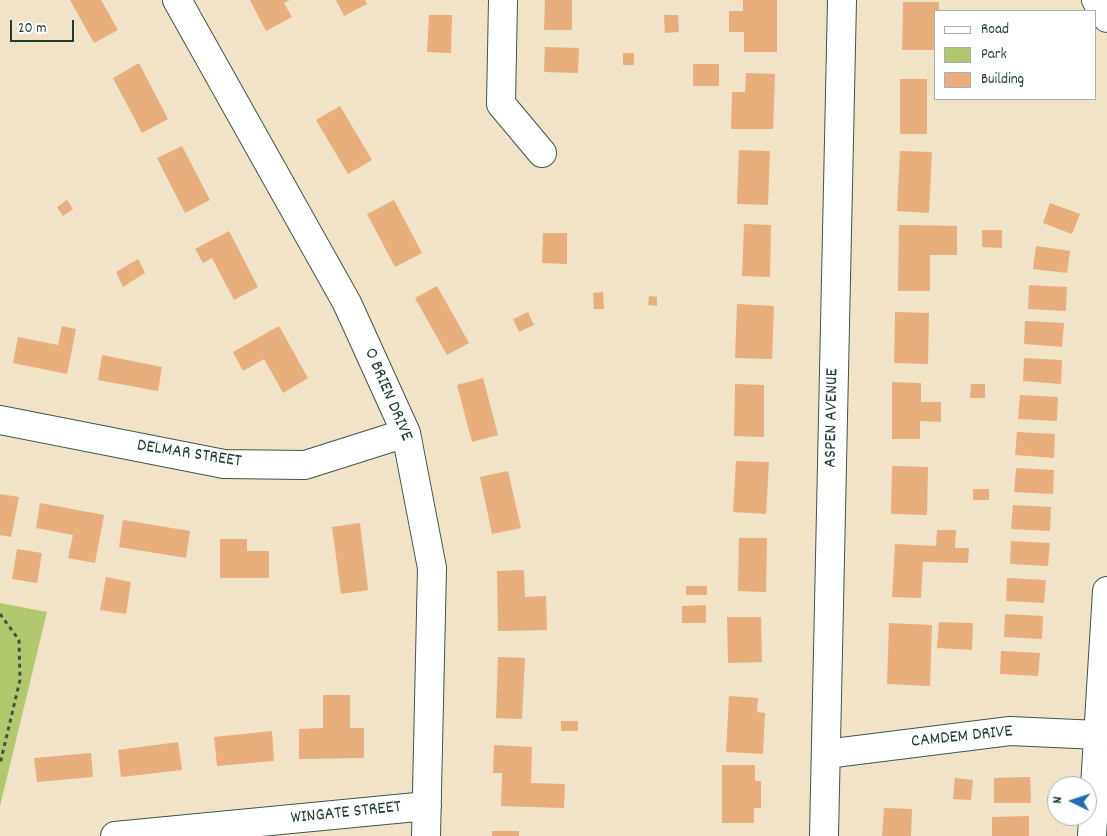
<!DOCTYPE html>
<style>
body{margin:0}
#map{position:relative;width:1107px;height:836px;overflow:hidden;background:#f1e3c7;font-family:Dekko,sans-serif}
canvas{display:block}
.legend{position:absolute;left:934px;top:10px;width:162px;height:90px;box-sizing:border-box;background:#fff;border:1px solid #a5b1ae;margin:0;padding:6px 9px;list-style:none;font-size:15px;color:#1f3d34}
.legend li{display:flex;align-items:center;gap:10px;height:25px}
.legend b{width:25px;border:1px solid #a5b1ae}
.north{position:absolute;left:1047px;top:776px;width:50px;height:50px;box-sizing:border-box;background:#fff;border:1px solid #a5b1ae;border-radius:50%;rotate:274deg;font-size:14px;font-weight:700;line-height:20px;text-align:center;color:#1f3d34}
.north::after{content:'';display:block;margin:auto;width:18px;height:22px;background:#1f6fb2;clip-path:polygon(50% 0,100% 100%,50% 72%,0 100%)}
.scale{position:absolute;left:10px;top:20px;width:64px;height:22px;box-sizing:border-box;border:2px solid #1f3d34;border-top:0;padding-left:6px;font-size:15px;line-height:18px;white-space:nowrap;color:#1f3d34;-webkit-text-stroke:4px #fff;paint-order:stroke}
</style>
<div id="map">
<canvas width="1107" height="836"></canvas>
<ul class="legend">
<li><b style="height:6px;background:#fff"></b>Road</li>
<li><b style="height:14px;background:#b2c86c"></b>Park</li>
<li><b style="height:14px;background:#e8ae7c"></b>Building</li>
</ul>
<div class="north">N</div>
<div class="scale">20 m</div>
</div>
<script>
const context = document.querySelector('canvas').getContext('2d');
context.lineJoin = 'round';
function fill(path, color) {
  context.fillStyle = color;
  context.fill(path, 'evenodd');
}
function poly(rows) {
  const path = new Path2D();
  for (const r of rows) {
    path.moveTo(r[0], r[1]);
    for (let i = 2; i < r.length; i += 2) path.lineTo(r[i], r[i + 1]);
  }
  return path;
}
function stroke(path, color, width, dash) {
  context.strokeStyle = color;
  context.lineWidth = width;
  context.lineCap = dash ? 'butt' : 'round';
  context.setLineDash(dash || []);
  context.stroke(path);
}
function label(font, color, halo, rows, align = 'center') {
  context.font = font + ' Dekko,sans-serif';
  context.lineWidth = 4;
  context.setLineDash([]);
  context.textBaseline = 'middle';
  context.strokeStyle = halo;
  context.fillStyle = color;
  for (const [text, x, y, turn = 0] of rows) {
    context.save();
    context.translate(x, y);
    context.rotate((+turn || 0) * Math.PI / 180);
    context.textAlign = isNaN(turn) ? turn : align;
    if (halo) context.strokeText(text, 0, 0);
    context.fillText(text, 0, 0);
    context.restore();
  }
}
const green = poly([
 [0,603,47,612,0,806]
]);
const building = poly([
 [70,0,101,0,118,30,94,43],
 [250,0,290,0,284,3,292,17,266,31],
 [336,0,365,0,367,4,344,16],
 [545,0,572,0,572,30,544,30],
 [743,0,777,0,777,52,744,52,744,32,729,32,729,11,743,11],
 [903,2,939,2,939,11,936,11,936,50,902,50],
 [429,15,452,15,451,53,427,52],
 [664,15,678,15,679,32,665,33],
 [545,47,579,48,578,73,544,72],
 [623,53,634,53,634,65,623,65],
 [139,63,168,119,142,133,113,78],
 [693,64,719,64,719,86,693,86],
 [746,73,775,74,773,129,731,129,732,92,745,92],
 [900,79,927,79,927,134,900,134],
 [340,106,372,160,348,174,316,120],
 [182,146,210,200,185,213,157,158],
 [739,150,770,151,768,205,737,204],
 [900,151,932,152,929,213,897,211],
 [67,200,73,209,63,216,57,207],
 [394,200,422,253,395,267,367,214],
 [1050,203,1080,214,1072,234,1043,223],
 [744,224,771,225,770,277,742,276],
 [899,225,957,226,957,255,930,255,930,291,898,291],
 [982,230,1002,230,1002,248,982,247],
 [229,231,258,287,234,300,212,258,203,263,195,249],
 [543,233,567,233,567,264,542,263],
 [1036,246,1070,251,1067,273,1033,269],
 [138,259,145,273,123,287,116,272],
 [1029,285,1067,287,1066,311,1028,309],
 [437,286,469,343,447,355,415,298],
 [603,292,604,309,594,309,593,293],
 [649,296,657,297,657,306,648,305],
 [737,304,774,306,772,359,735,358],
 [528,312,534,325,519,332,513,319],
 [895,312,929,313,928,364,894,363],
 [1025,321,1064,323,1062,347,1024,344],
 [62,326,76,329,67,374,13,363,18,337,58,345],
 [279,326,308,378,283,393,264,359,243,371,233,352],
 [102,355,162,367,158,391,98,380],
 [1024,358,1062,360,1061,384,1023,381],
 [483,378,498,435,472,442,457,385],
 [892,382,921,383,921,402,941,402,941,422,920,421,920,439,892,439],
 [735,384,764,385,764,437,734,436],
 [971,384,985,384,985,398,970,398],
 [1020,395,1058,397,1057,421,1018,419],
 [1017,432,1055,434,1054,458,1015,455],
 [736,461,769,462,766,514,733,512],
 [892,466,928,467,927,515,891,514],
 [1016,468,1054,470,1053,494,1014,492],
 [508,471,521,528,492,534,480,477],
 [973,489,989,489,989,500,973,500],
 [0,494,19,497,11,537,0,535],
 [40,503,104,515,95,563,68,558,73,535,36,528],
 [1013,505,1051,507,1050,531,1011,529],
 [123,520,190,531,186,558,119,547],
 [360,523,368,590,341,594,332,527],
 [937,530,956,530,955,548,969,548,968,563,923,562,921,598,892,597,895,544,936,546],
 [739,538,767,538,766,592,738,591],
 [220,539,247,539,247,551,269,551,269,578,220,578],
 [1011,541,1050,543,1048,566,1010,564],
 [17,549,42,553,37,583,12,579],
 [524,570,525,597,546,596,547,630,498,631,497,571],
 [106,577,131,582,126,614,100,610],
 [1007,578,1046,580,1044,603,1006,601],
 [686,586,707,586,707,595,686,595],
 [706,605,706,623,682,623,682,606],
 [1005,614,1043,616,1042,639,1004,637],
 [727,617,761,617,762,662,728,663],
 [939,622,973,623,972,650,937,648],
 [889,623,932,625,930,686,887,684],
 [1001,651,1040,653,1038,676,1000,674],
 [498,657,525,658,522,719,496,718],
 [323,695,350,695,350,728,364,728,364,758,299,759,299,729,323,728],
 [729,696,758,698,757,712,765,713,763,754,726,752],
 [561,721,578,721,578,731,561,731],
 [272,731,274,761,217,766,214,737],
 [178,742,182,770,121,777,118,750],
 [494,745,532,747,531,783,565,784,564,808,501,806,502,773,493,773],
 [91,753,93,777,37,782,34,758],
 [722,765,755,765,755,781,761,781,761,808,754,808,754,823,722,823],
 [1030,777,1031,803,994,803,994,778],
 [955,778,973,780,971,800,953,799],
 [884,808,912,809,911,836,882,836],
 [1029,816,1029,836,992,836,992,817],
 [492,831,519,831,519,836,492,836]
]);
const path = poly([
 [0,614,19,640,20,680,0,764]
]);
const minor = poly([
 [177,0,347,303,406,433,432,568,426,836],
 [503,0,501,104,542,153],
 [0,420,224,464,305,465,406,433],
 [826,754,1010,731,1098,735],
 [115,836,427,806],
 [824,836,842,0],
 [1092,836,1107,591]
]);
const highway = poly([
 [1096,0,1107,18]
]);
const streetNames = [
 ["O BRIEN DRIVE",387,395,67],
 ["ASPEN AVENUE",833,418,-89],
 ["DELMAR STREET",189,455,9],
 ["CAMDEM DRIVE",962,738,-6],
 ["WINGATE STREET",346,814,-6]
];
fill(green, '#b2c86c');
fill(building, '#e8ae7c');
stroke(minor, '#3e564a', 30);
stroke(highway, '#3e564a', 30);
stroke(path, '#3e564a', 3, [4, 4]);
stroke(minor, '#fff', 28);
stroke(highway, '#fff', 28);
label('18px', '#1f3d34', '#fff', streetNames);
</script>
